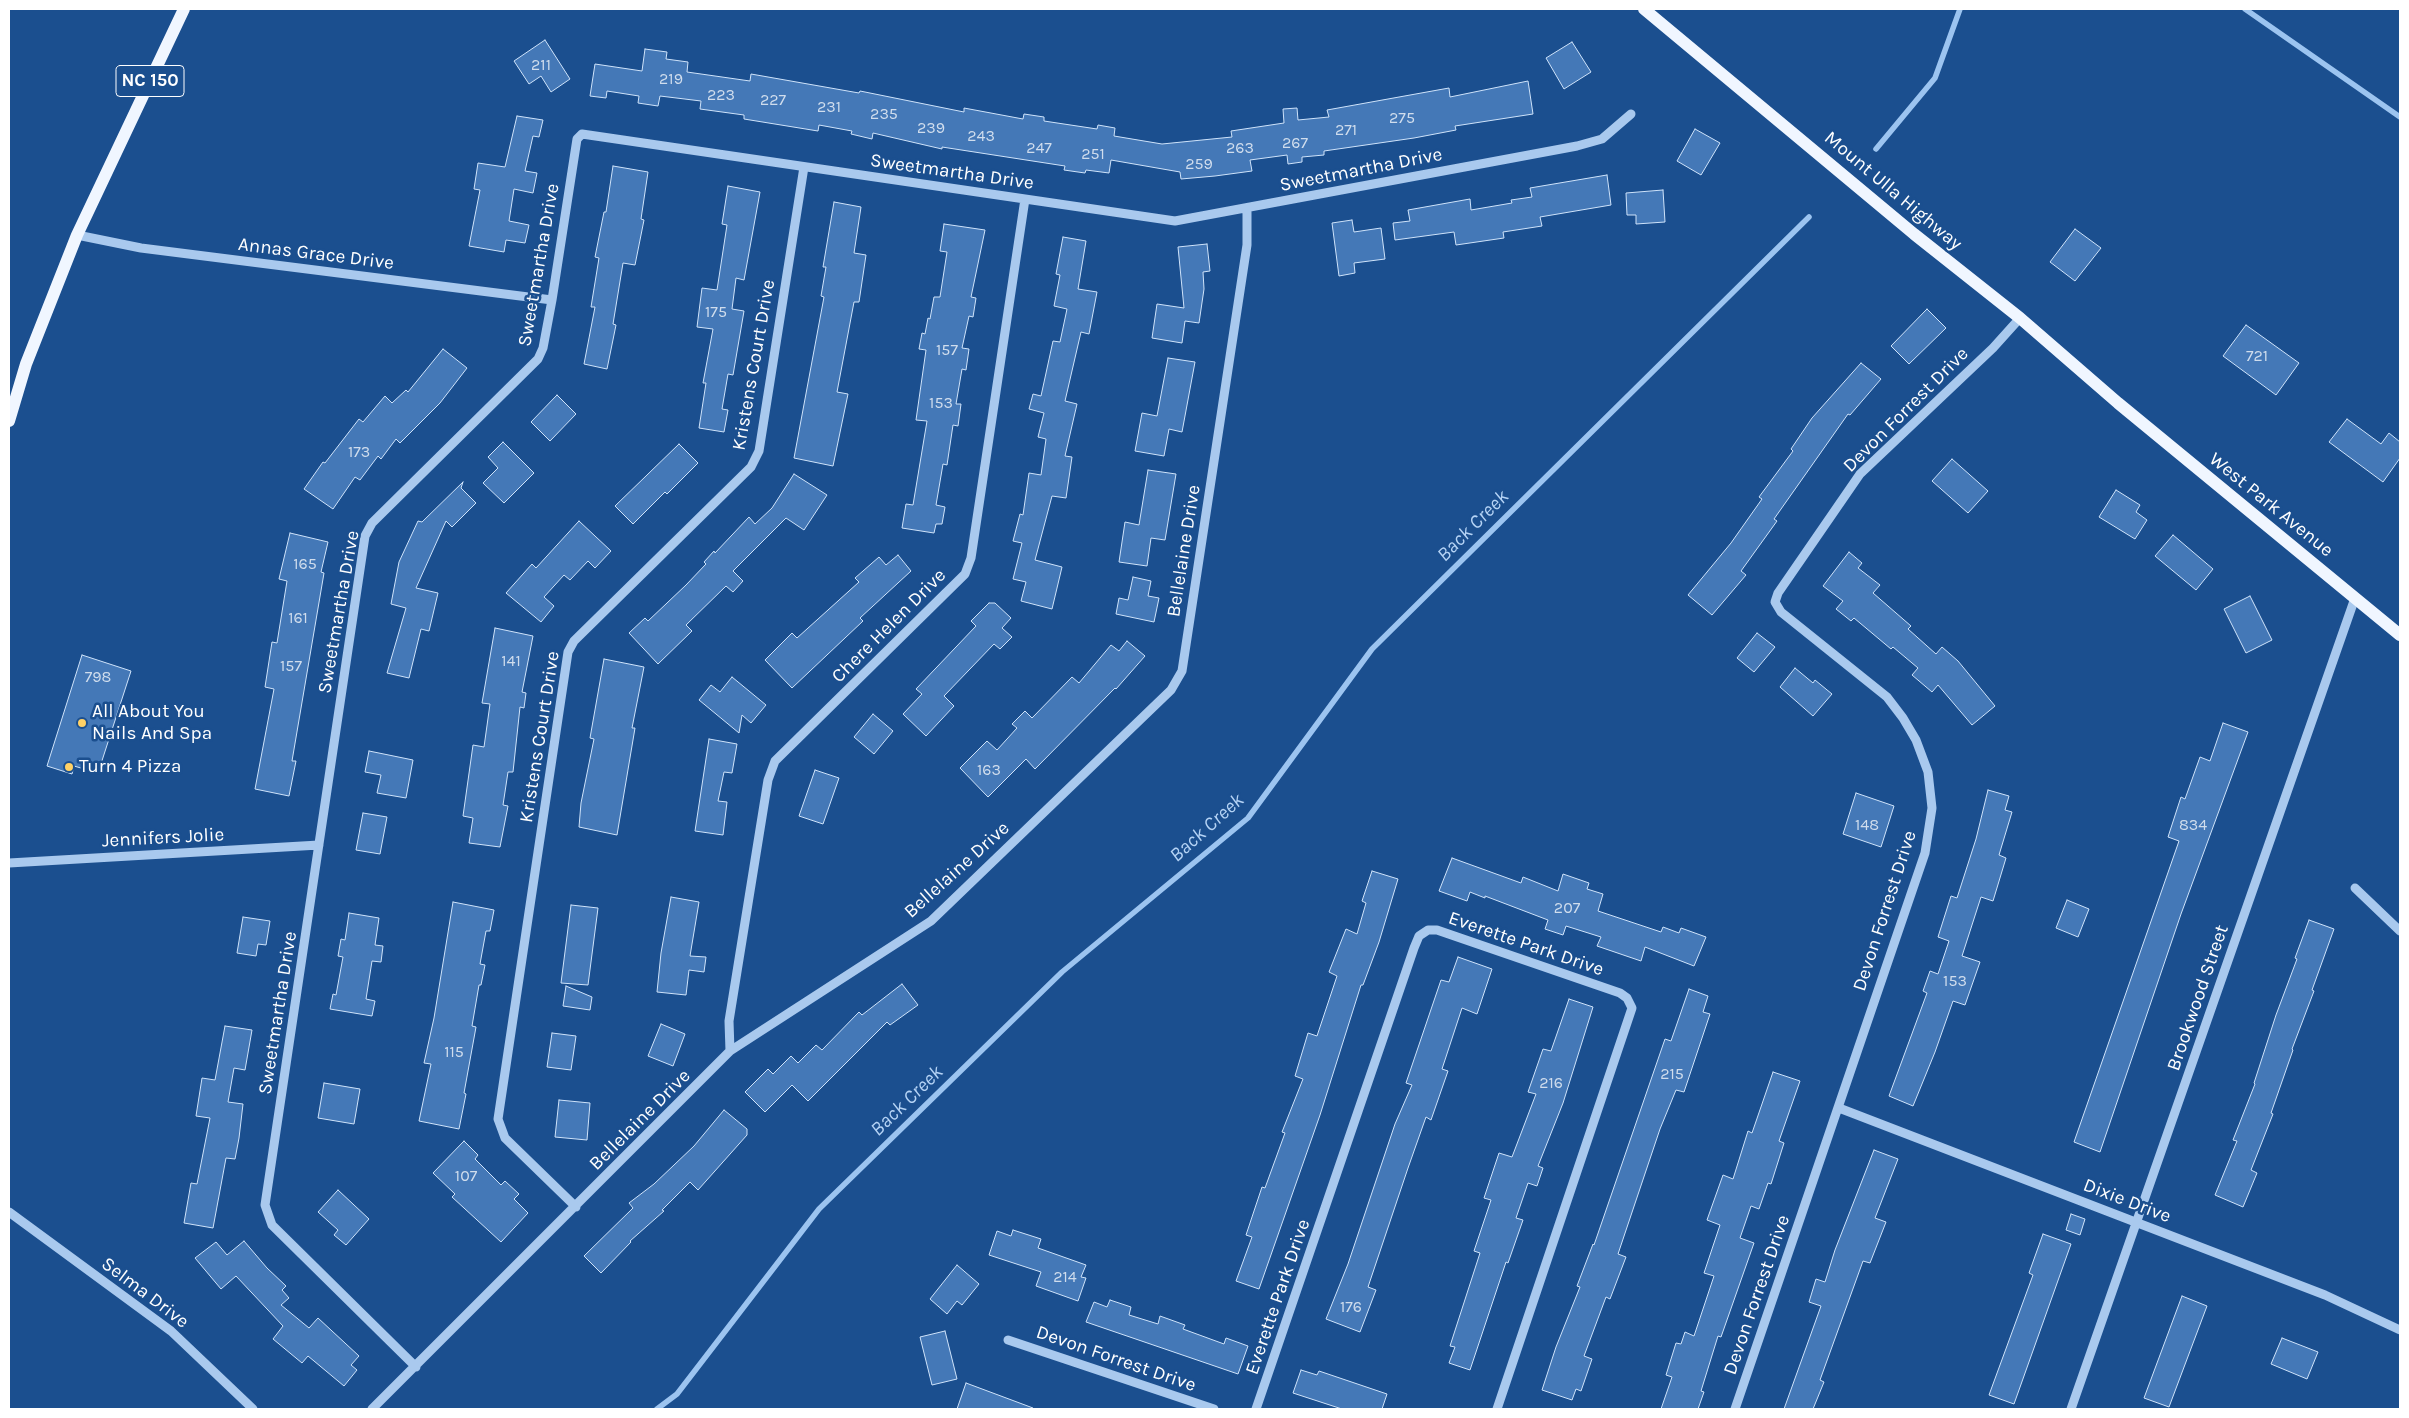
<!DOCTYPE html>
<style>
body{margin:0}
#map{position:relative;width:2409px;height:1418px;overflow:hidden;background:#1b4f8f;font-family:Karla,sans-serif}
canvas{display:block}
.frame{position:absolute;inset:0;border:10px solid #fff;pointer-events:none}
</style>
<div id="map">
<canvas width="2409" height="1418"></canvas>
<div class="frame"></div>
</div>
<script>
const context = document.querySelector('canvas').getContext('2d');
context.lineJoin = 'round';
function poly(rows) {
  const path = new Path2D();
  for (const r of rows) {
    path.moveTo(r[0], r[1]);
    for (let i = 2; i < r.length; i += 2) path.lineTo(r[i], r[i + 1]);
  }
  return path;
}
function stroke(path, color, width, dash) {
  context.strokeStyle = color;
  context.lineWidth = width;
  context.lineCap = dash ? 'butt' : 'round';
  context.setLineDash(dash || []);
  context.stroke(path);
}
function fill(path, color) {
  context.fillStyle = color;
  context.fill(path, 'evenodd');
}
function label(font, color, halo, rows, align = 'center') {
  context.font = font + ' Karla,sans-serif';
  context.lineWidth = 5;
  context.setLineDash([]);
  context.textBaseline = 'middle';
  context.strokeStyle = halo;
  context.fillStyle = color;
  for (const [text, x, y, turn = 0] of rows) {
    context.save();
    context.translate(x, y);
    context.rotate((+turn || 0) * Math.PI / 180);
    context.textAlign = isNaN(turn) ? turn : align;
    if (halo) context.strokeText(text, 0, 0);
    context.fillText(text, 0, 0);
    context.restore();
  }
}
const stream = poly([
 [2245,9,2400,117],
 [1876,149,1935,78,1960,9],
 [657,1409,677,1394,819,1209,1062,972,1248,818,1372,649,1809,217]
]);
const building = poly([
 [545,40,570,79,551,92,541,76,529,84,514,61,545,40],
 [1572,42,1591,72,1564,89,1546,58,1572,42],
 [645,49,667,52,666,59,688,62,687,72,750,81,751,74,859,93,860,91,964,112,964,108,1023,119,1024,114,1044,117,1044,121,1097,129,1098,125,1115,128,1114,136,1162,144,1232,137,1231,131,1284,123,1283,109,1297,108,1298,120,1329,117,1327,110,1449,88,1450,97,1528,81,1533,114,1455,126,1456,130,1414,138,1324,151,1324,155,1302,157,1302,162,1288,164,1287,155,1250,160,1252,171,1215,176,1181,179,1180,172,1111,160,1109,173,1086,170,1085,173,1064,170,1065,166,942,147,942,149,873,133,872,139,851,134,852,131,819,125,818,131,744,119,744,115,700,109,701,101,660,96,658,106,638,103,639,96,607,91,606,98,590,96,595,64,642,71,645,49],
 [517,116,543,120,539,137,533,136,525,171,537,173,533,193,514,189,509,221,529,225,525,243,506,240,504,252,469,246,480,190,474,189,478,163,505,167,517,116],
 [1695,129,1720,143,1701,175,1677,161,1695,129],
 [613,166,648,172,641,219,644,220,635,265,623,263,613,324,616,325,607,369,584,364,595,307,591,307,599,258,595,257,604,212,606,212,613,166],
 [1607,175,1611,205,1540,217,1542,226,1503,232,1504,238,1456,245,1454,232,1395,240,1393,223,1410,221,1408,210,1470,199,1471,210,1512,203,1511,200,1532,197,1530,188,1607,175],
 [728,186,760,192,744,280,736,278,732,309,744,311,733,375,728,374,722,409,728,410,724,432,699,428,706,383,703,383,713,329,697,327,702,288,717,290,727,225,722,224,728,186],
 [1663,190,1665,222,1636,224,1636,215,1627,215,1626,193,1663,190],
 [834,202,861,207,854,253,866,255,859,302,854,302,837,392,848,394,833,466,794,458,824,297,821,296,826,267,823,267,834,202],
 [1352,220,1354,232,1381,228,1385,259,1354,263,1355,273,1339,276,1332,223,1352,220],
 [944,224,985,230,971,297,976,298,973,317,969,316,962,348,969,349,966,370,962,369,956,404,961,404,958,426,953,425,947,465,943,464,936,505,945,507,942,524,936,524,934,533,902,528,906,504,913,505,927,421,916,420,926,350,919,349,922,333,925,334,928,318,930,319,934,297,940,297,947,252,940,251,944,224],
 [2075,229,2101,248,2075,281,2050,262,2075,229],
 [1063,237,1086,241,1078,289,1097,292,1089,334,1081,332,1065,401,1077,404,1065,456,1072,457,1066,498,1052,496,1035,560,1062,567,1052,609,1021,601,1026,582,1013,579,1022,543,1013,541,1020,514,1023,515,1029,473,1041,475,1046,439,1038,437,1044,413,1029,409,1033,394,1041,396,1053,341,1060,342,1067,309,1054,306,1060,275,1056,274,1063,237],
 [1207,244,1210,271,1203,272,1204,289,1199,323,1185,321,1182,343,1152,338,1157,304,1184,308,1178,247,1207,244],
 [1927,309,1946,328,1909,364,1891,346,1927,309],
 [2246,325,2299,363,2276,395,2223,356,2246,325],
 [443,349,467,368,440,403,400,443,396,439,381,459,378,456,360,480,355,477,333,509,304,489,323,462,325,463,359,419,363,422,385,396,392,403,406,390,408,392,443,349],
 [1168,358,1195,362,1182,432,1169,429,1164,456,1135,451,1142,413,1157,416,1168,358],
 [1861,363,1881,379,1850,415,1848,414,1774,519,1777,521,1741,571,1746,575,1712,615,1688,595,1731,543,1762,499,1759,497,1793,451,1791,449,1812,418,1861,363],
 [557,395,576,414,550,441,531,422,557,395],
 [2347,419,2381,444,2389,433,2400,442,2400,458,2383,482,2329,442,2347,419],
 [503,442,534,473,504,503,483,483,498,468,488,457,503,442],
 [679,444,698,463,667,494,665,492,633,524,615,506,679,444],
 [1952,459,1988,491,1968,513,1932,481,1952,459],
 [1148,470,1176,474,1165,540,1151,538,1147,566,1119,562,1125,522,1139,525,1148,470],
 [794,474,827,495,804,530,786,518,733,571,743,581,733,592,726,586,686,625,692,631,658,664,629,633,645,618,648,621,686,585,706,564,704,562,714,551,715,553,749,517,755,524,772,508,794,474],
 [463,482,461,488,476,503,452,527,446,521,416,588,438,593,429,631,421,629,409,678,387,673,406,608,391,604,399,562,418,521,422,522,463,482],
 [2116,490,2140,505,2136,512,2147,520,2135,539,2099,517,2116,490],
 [579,521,611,551,595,568,588,561,570,580,564,575,544,597,554,606,541,622,506,593,532,564,536,568,579,521],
 [290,533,328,542,321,572,324,573,292,761,296,761,289,796,255,789,274,689,265,687,272,642,277,643,287,581,279,579,290,533],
 [2173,535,2213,569,2196,590,2155,556,2173,535],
 [1849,552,1862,563,1858,568,1880,585,1873,593,1911,626,1908,629,1936,654,1942,647,1958,661,1995,706,1972,725,1938,685,1932,692,1912,675,1918,668,1893,647,1891,649,1854,618,1851,621,1836,609,1843,601,1823,586,1849,552],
 [898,555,911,571,860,618,863,621,792,688,765,660,792,633,797,638,859,582,855,578,879,557,886,565,898,555],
 [1133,577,1151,581,1148,596,1159,598,1154,622,1116,614,1119,598,1128,600,1133,577],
 [2250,596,2272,640,2246,653,2224,609,2250,596],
 [989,603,995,603,1011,618,1002,628,1012,637,1000,649,994,644,944,696,954,706,926,736,903,714,922,694,916,689,976,626,971,621,989,603],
 [495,628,533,636,522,692,526,693,524,708,520,707,513,772,508,772,503,805,508,806,500,847,469,843,473,818,463,816,473,745,484,747,490,704,482,703,495,628],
 [1757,633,1775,647,1754,672,1737,658,1757,633],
 [1127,641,1145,656,1116,689,1115,688,1035,769,1026,759,988,797,960,768,987,741,997,750,1017,728,1012,724,1025,711,1032,718,1072,677,1079,683,1111,645,1119,651,1127,641],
 [82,655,131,671,98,773,74,766,72,774,47,766,82,655],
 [604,659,644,667,632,728,635,728,617,835,579,827,581,803,594,739,590,738,604,659],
 [1795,668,1813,683,1815,680,1832,694,1813,716,1780,687,1795,668],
 [732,677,766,705,751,723,742,715,739,733,699,700,711,685,720,692,732,677],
 [873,714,893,731,874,754,854,737,873,714],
 [2223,723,2248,732,2181,914,2100,1152,2074,1142,2179,841,2168,837,2181,797,2185,799,2200,757,2210,761,2223,723],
 [709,739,737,744,732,773,724,772,718,801,727,802,723,835,695,831,709,739],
 [369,751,413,760,406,798,377,793,381,775,365,772,369,751],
 [815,770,839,778,823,824,799,816,815,770],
 [1988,790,2009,796,2005,810,2012,812,1999,855,2006,858,1993,901,1981,897,1962,956,1980,962,1965,1005,1953,1001,1935,1052,1913,1106,1889,1096,1927,993,1923,991,1930,971,1938,974,1949,941,1938,937,1951,896,1957,898,1976,839,1988,790],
 [1856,793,1894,806,1881,847,1843,834,1856,793],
 [363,813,387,817,380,854,356,850,363,813],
 [1452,858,1521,883,1523,877,1558,891,1563,874,1589,883,1587,889,1603,894,1598,911,1661,932,1663,927,1679,933,1681,928,1706,937,1694,966,1645,947,1641,961,1597,946,1601,937,1566,926,1563,935,1545,929,1548,920,1485,896,1485,898,1470,892,1467,901,1439,891,1452,858],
 [1372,871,1398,879,1379,942,1363,985,1361,985,1320,1115,1259,1289,1236,1281,1252,1237,1246,1235,1262,1187,1265,1188,1285,1133,1282,1132,1303,1079,1295,1076,1308,1033,1317,1036,1337,976,1329,972,1346,929,1357,934,1366,903,1362,901,1372,871],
 [671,897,699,902,690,956,706,957,704,972,689,970,686,995,657,992,661,953,671,897],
 [2067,900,2089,909,2078,937,2056,928,2067,900],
 [453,902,494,910,490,931,486,931,480,964,485,965,481,985,479,985,472,1026,476,1027,464,1093,466,1094,459,1129,419,1121,431,1064,424,1063,434,1018,453,902],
 [571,905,598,908,588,985,561,983,571,905],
 [349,913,379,918,375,945,383,946,381,962,372,961,366,999,375,1001,372,1016,330,1009,333,994,336,995,343,957,338,956,341,939,345,940,349,913],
 [243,917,270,921,266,945,258,944,256,956,237,953,243,917],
 [2309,920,2334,929,2312,990,2314,991,2292,1049,2293,1050,2271,1113,2273,1114,2251,1170,2257,1173,2243,1207,2215,1195,2237,1141,2233,1140,2255,1084,2254,1083,2276,1015,2297,959,2295,958,2309,920],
 [1458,957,1492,969,1477,1014,1462,1008,1442,1069,1448,1071,1431,1120,1426,1117,1408,1168,1368,1287,1376,1290,1360,1332,1326,1319,1348,1264,1395,1124,1412,1085,1406,1083,1441,980,1449,982,1458,957],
 [902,984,918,1005,890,1025,887,1022,808,1101,792,1085,765,1112,745,1092,768,1069,773,1074,791,1056,798,1063,816,1045,822,1050,859,1012,862,1015,902,984],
 [566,986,592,997,590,1010,563,1006,566,986],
 [1689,989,1708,996,1703,1012,1710,1014,1684,1092,1676,1090,1660,1129,1618,1254,1626,1257,1610,1299,1606,1297,1584,1356,1592,1359,1581,1391,1576,1389,1572,1400,1542,1390,1556,1347,1580,1287,1577,1286,1593,1244,1594,1245,1665,1039,1671,1041,1689,989],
 [1569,999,1593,1007,1563,1103,1538,1166,1543,1168,1537,1186,1528,1183,1516,1218,1523,1220,1508,1263,1506,1262,1470,1370,1449,1363,1455,1347,1450,1346,1480,1253,1474,1251,1491,1200,1484,1198,1499,1153,1512,1157,1536,1094,1528,1092,1543,1049,1551,1051,1569,999],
 [661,1024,685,1034,673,1066,648,1056,661,1024],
 [225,1026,252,1030,245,1070,234,1068,228,1102,243,1104,239,1138,235,1159,226,1158,213,1228,184,1223,191,1183,197,1184,210,1118,196,1116,202,1078,215,1080,225,1026],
 [552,1033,576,1036,571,1070,547,1067,552,1033],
 [1773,1072,1800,1081,1779,1141,1784,1143,1771,1184,1768,1183,1759,1209,1751,1206,1740,1238,1754,1243,1721,1337,1718,1336,1701,1391,1704,1392,1698,1409,1661,1409,1672,1377,1666,1375,1676,1343,1681,1344,1685,1332,1694,1336,1714,1276,1704,1273,1720,1225,1707,1220,1723,1175,1733,1179,1748,1131,1752,1133,1773,1072],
 [324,1083,360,1089,354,1124,318,1118,324,1083],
 [559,1100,590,1103,587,1140,555,1137,559,1100],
 [724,1110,747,1129,747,1135,698,1190,690,1182,662,1210,664,1211,630,1241,631,1242,601,1273,584,1256,633,1208,629,1203,654,1184,694,1146,724,1110],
 [464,1141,478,1155,475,1159,501,1185,505,1181,519,1194,514,1199,528,1213,501,1242,452,1197,455,1194,433,1173,464,1141],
 [1874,1150,1898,1159,1875,1218,1886,1222,1870,1263,1863,1261,1820,1380,1824,1382,1813,1409,1784,1409,1821,1306,1809,1302,1816,1279,1825,1282,1835,1250,1874,1150],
 [338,1190,369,1219,346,1245,334,1235,338,1230,318,1212,338,1190],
 [2071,1214,2085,1219,2080,1235,2066,1230,2071,1214],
 [1013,1230,1041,1239,1038,1248,1086,1265,1081,1277,1086,1278,1078,1301,1036,1286,1041,1272,989,1255,997,1231,1011,1236,1013,1230],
 [2043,1234,2071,1244,2014,1404,1989,1395,2033,1275,2029,1273,2043,1234],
 [244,1241,267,1268,286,1286,282,1290,289,1298,281,1305,309,1328,318,1318,359,1356,351,1365,357,1370,344,1386,308,1356,302,1363,273,1339,283,1326,236,1276,221,1289,195,1258,216,1242,227,1255,244,1241],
 [957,1265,979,1284,962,1305,957,1301,947,1314,930,1299,957,1265],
 [2182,1296,2207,1306,2169,1407,2144,1398,2182,1296],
 [1110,1300,1131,1307,1129,1315,1158,1324,1160,1316,1185,1325,1183,1329,1224,1344,1226,1338,1248,1346,1238,1374,1086,1322,1094,1302,1107,1307,1110,1300],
 [945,1331,957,1379,932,1385,920,1337,945,1331],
 [2282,1338,2318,1352,2307,1379,2271,1364,2282,1338],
 [1301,1370,1317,1375,1319,1371,1387,1394,1382,1409,1342,1409,1293,1393,1301,1370],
 [966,1383,1033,1408,1033,1409,957,1409,966,1383]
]);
const minor = poly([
 [77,235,141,248,552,300],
 [9,863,319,845],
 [2355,888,2400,931],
 [730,1051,729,1021,768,780,775,761,965,574,971,558,1025,199],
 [1839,1108,2325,1295,2400,1330],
 [576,1207,505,1138,498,1119,568,652,574,641,751,467,759,451,804,167],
 [9,1212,171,1331,253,1409],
 [1008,1340,1214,1409],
 [416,1367,272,1225,265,1205,365,536,372,523,538,359,543,348,552,300,577,139,582,134,1175,221,1577,146,1602,139,1631,114],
 [372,1409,730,1051,931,921,1171,690,1182,671,1247,245,1247,208],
 [1256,1409,1414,948,1419,936,1428,930,1437,930,1620,993,1627,998,1632,1008,1497,1409],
 [1735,1409,1925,853,1932,808,1928,772,1916,740,1903,718,1887,697,1781,612,1775,602,1778,593,1860,474,1993,348,2020,318],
 [2071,1409,2355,598]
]);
const major = poly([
 [1644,9,1914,234,2020,318,2118,403,2400,635],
 [9,421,26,364,77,235,184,9]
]);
const markers = [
 [82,723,5,"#ffd166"],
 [69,767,5,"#ffd166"]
];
const numberNames = [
 ["211",541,65],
 ["219",671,79],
 ["223",721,95],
 ["227",773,100],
 ["231",829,107],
 ["235",884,114],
 ["275",1402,118],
 ["239",931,128],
 ["271",1346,130],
 ["243",981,136],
 ["267",1295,143],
 ["247",1039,148],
 ["263",1240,148],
 ["251",1093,154],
 ["259",1199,164],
 ["175",716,312],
 ["157",947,350],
 ["721",2257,356],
 ["153",941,403],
 ["173",359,452],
 ["165",305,564],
 ["161",298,618],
 ["141",511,661],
 ["157",291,666],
 ["798",98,677],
 ["163",989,770],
 ["148",1867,825],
 ["834",2193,825],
 ["207",1567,908],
 ["153",1955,981],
 ["115",454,1052],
 ["215",1672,1074],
 ["216",1551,1083],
 ["107",466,1176],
 ["214",1065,1277],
 ["176",1351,1307]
];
const shields = [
 [150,81,68]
];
const shieldNames = [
 ["NC 150",150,81]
];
const streetNames = [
 ["Sweetmartha Drive",1361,170,-11],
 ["Sweetmartha Drive",952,172,8],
 ["Mount Ulla Highway",1893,191,40],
 ["Annas Grace Drive",316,254,7],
 ["Sweetmartha Drive",539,265,-80],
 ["Kristens Court Drive",754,365,-80],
 ["Devon Forrest Drive",1906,410,-45],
 ["West Park Avenue",2271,505,39],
 ["Bellelaine Drive",1184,551,-81],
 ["Sweetmartha Drive",339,612,-80],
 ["Chere Helen Drive",889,626,-45],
 ["Kristens Court Drive",540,737,-81],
 ["Jennifers Jolie",163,838,-3],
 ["Bellelaine Drive",957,870,-42],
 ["Devon Forrest Drive",1885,911,-72],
 ["Everette Park Drive",1526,944,19],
 ["Brookwood Street",2198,998,-71],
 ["Sweetmartha Drive",278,1013,-81],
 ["Bellelaine Drive",640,1120,-45],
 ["Dixie Drive",2127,1201,21],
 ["Selma Drive",145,1293,37],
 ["Devon Forrest Drive",1757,1295,-71],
 ["Everette Park Drive",1278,1297,-71],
 ["Devon Forrest Drive",1116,1359,19]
];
const poiNames = [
 ["All About You",92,712],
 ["Nails And Spa",92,734],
 ["Turn 4 Pizza",79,767]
];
const waterNames = [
 ["Back Creek",1473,526,-45],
 ["Back Creek",1207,828,-42],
 ["Back Creek",907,1101,-44]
];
stroke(stream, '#9cc4f0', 5.5);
fill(building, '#4478b7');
stroke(building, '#cfe3fa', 1);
stroke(minor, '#a9c9ee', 9);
stroke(major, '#f0f6ff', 12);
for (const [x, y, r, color] of markers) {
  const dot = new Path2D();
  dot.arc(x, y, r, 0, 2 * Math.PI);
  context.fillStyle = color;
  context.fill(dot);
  stroke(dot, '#1b4f8f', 2);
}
label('16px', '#d0dded', null, numberNames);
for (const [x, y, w] of shields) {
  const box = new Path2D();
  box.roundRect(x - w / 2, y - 15.5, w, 31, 4);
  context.fillStyle = '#1b4f8f';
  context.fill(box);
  stroke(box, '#fff', 1);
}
label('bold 18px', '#fff', null, shieldNames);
label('19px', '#fff', '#1b4f8f', streetNames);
label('19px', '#fff', '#1b4f8f', poiNames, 'left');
label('italic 20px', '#b5d3f5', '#1b4f8f', waterNames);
</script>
